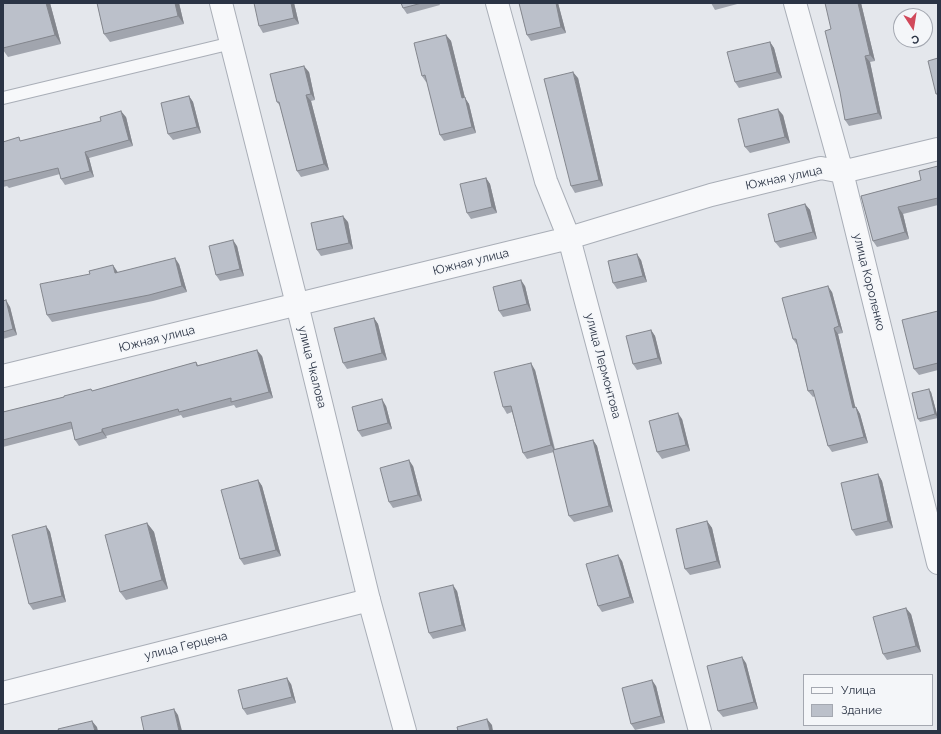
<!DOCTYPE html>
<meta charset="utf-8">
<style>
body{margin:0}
#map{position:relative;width:941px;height:734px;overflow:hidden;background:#e4e7ec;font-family:Raleway,sans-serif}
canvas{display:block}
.frame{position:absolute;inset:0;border:4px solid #2b3445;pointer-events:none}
.legend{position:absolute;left:803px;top:674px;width:130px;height:52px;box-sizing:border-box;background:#f4f6f9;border:1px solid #a4a8b1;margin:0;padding:5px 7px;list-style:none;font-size:12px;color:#2b3445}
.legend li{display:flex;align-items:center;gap:8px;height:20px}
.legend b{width:20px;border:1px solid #a4a8b1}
.north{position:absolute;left:893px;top:8px;width:40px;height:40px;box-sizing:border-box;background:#f4f6f9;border:1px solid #a4a8b1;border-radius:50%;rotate:168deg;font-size:11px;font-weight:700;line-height:16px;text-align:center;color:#2b3445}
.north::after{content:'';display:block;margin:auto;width:14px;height:18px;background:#d1495b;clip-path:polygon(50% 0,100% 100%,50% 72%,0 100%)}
</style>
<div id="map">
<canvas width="941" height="734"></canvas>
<div class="frame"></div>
<ul class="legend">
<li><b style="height:5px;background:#f7f8fa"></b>Улица</li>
<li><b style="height:11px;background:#bbc0ca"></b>Здание</li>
</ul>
<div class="north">С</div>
</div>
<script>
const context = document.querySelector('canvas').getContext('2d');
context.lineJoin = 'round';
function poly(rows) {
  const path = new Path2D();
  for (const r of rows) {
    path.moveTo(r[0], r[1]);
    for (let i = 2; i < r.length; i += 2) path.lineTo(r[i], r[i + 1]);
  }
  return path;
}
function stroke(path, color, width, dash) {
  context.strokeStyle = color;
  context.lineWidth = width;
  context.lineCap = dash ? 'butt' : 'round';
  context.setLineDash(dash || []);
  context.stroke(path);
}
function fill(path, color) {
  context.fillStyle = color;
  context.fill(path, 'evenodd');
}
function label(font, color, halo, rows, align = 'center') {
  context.font = font + ' Raleway,sans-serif';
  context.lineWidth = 3;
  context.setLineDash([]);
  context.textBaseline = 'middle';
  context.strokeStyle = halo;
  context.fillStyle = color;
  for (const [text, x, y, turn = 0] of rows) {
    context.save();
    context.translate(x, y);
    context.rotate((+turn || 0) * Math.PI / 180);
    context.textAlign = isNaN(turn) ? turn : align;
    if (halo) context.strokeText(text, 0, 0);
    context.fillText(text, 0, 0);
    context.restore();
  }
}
const service = poly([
 [3,98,232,43]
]);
const minor = poly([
 [497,3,546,181,569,238,700,731],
 [795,3,842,172,938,563],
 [3,376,569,238,711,195,821,168,842,172,938,149],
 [3,693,369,600]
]);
const tertiary = poly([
 [221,3,297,304,369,600,405,731]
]);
const wall = poly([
 [3,3,50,3,61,44,8,57,3,50],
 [97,3,179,3,184,24,110,42,104,34],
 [294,3,299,24,263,33,259,26],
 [401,3,439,3,440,5,407,14,403,8],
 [519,3,558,3,566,33,531,41,527,35],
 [711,3,741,3,715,10],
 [861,3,875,61,870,62,882,119,849,126,845,120,831,29],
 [446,35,451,41,465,98,469,104,476,133,444,141,440,135,427,82,426,82,422,76],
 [770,42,774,48,782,78,739,88,735,82],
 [309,72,315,100,311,101,329,170,301,177,297,171,280,106,277,102],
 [578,78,603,186,575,193,571,186],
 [189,96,193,102,201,133,173,140,168,134],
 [783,115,790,143,750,153,745,147],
 [126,117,133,146,89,158,94,177,65,185,61,179,60,174,9,188,7,186,3,187,3,142,22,141],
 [938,166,938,205,903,214,909,239,877,247,873,241,861,196,921,180],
 [486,178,490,184,497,213,471,219,467,213],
 [805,204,810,210,817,239,780,248,775,242],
 [348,222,353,249,321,256,317,250],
 [237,246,244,276,220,281,216,275],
 [641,260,647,282,617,289,613,283],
 [179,264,187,292,153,301,52,322,47,315,117,271,118,273],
 [525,286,531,311,503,317,499,311],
 [832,292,843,333,838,334,855,408,856,407,860,414,868,443,832,452,828,446,815,396,813,397,808,391,797,345,793,339],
 [3,301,10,307,17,335,3,339],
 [938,311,938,370,919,375,914,369],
 [374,318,378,324,387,360,347,369,343,363],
 [651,330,655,336,662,364,637,370,633,364],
 [262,356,273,398,236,408,234,405,183,418,181,415,106,436,107,438,79,446,75,440,72,429,3,447,3,412,64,397,91,389,92,391,196,362,198,365],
 [535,370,555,449,593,440,597,446,613,512,574,522,569,516,554,452,527,459,523,453,512,412,507,414,503,407],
 [931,392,938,418,920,422,918,419],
 [386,406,392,429,362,437,358,431],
 [682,419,690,451,662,459,657,452],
 [413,466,422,501,393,508,389,502],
 [878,474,882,481,893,528,856,536,852,530],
 [258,480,262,486,281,556,244,565,240,559],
 [707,521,712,528,721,568,690,575,685,569],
 [147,523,154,532,168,589,126,600,120,592],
 [46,526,50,532,66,602,33,610,29,604],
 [622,561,634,603,602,612,598,606],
 [457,591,466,631,433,639,429,633],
 [911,614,921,652,887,660,883,654],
 [746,663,758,709,723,717,718,711],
 [291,684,296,703,247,715,243,709],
 [656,686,665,723,635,730,631,724]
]);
const shadedWall = poly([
 [46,3,50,3,61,44,55,35],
 [175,3,179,3,184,24,178,16],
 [291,3,294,3,299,24,294,18],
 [556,3,558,3,566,33,561,27],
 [858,3,861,3,875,61,870,55],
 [446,35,451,41,465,98,469,104,476,133,472,127,462,98],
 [770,42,774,48,782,78,777,72],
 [865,56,870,62,882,119,878,113],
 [304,66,309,72,315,100,311,94],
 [573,72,578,78,603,186,599,180],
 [306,95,311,101,329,170,324,164],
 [189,96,193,102,201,133,197,127],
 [778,109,783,115,790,143,785,137],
 [121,111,126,117,133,146,129,140],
 [85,152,89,158,94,177,90,171],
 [486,178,490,184,497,213,492,207],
 [805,204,810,210,817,239,813,232],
 [898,207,903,214,909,239,905,232],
 [343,216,348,222,353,249,349,243],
 [233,240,237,246,244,276,240,269],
 [637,254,641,260,647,282,643,276],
 [175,258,179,264,187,292,182,286],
 [113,265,117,271,119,280,115,273],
 [521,280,525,286,531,311,527,304],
 [828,286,832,292,843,333,839,326],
 [6,300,10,307,17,335,13,329],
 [374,318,378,324,387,360,382,353],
 [834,328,838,334,857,414,853,408],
 [651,330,655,336,662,364,658,358],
 [257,350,262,356,273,398,269,392],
 [531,363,535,370,555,452,551,445],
 [929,389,931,392,938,418,935,414],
 [382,399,386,406,392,429,388,423],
 [856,407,860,414,868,443,864,437],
 [678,413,682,419,690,451,686,445],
 [102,429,106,436,107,438,102,432],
 [593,440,597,446,613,512,609,506],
 [409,460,413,466,422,501,418,495],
 [878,474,882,481,893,528,888,521],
 [258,480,262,486,281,556,276,550],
 [707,521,712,528,721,568,717,561],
 [147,523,154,532,168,589,162,580],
 [46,526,50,532,66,602,62,596],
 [618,555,622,561,634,603,630,597],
 [453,585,457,591,466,631,462,625],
 [906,608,911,614,921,652,916,646],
 [742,657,746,663,758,709,754,702],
 [287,678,291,684,296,703,292,697],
 [652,680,656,686,665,723,661,716],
 [174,709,178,715,182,731,179,731],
 [487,719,492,725,493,731,490,731],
 [92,721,97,727,98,731,95,731]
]);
const building = poly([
 [3,3,46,3,55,35,3,48,3,3],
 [97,3,175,3,178,16,104,34,97,3],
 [254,3,291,3,294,18,259,26,254,3],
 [401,3,422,3,403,8,401,3],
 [519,3,556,3,561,27,527,35,519,3],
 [825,3,858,3,870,55,865,56,878,113,845,120,840,92,825,31,831,29,825,3],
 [446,35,462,98,465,97,472,127,440,135,425,75,422,76,414,43,446,35],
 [770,42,777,72,735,82,727,52,770,42],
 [938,58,938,94,936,94,928,61,938,58],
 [304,66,311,94,306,95,324,164,297,171,279,102,277,102,270,74,304,66],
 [573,72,599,180,571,186,544,79,573,72],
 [189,96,197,127,168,134,161,103,189,96],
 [778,109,785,137,745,147,738,119,778,109],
 [121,111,129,140,85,152,90,171,61,179,58,168,4,181,4,180,3,180,3,142,19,137,20,141,101,121,100,117,121,111],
 [938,166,938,198,898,207,905,232,873,241,861,196,921,180,919,171,938,166],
 [486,178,492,207,467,213,460,184,486,178],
 [805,204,813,232,775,242,768,214,805,204],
 [343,216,349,243,317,250,311,223,343,216],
 [233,240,240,269,216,275,209,246,233,240],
 [637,254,643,276,613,283,608,261,637,254],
 [175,258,182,286,149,295,47,315,40,284,90,274,89,271,113,265,115,273,175,258],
 [521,280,527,304,499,311,493,287,521,280],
 [828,286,839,326,834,328,853,408,856,407,864,437,828,446,813,390,808,391,796,339,793,339,782,298,828,286],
 [6,300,13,329,3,332,3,301,6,300],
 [938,311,938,363,914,369,902,320,938,311],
 [374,318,382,353,343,363,334,328,374,318],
 [651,330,658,358,633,364,626,336,651,330],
 [257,350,269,392,231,402,231,398,179,412,178,409,102,429,102,432,75,440,71,422,3,440,3,412,64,397,64,396,91,389,92,391,196,362,197,366,257,350],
 [531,363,551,445,523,453,511,406,503,407,494,372,531,363],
 [929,389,935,414,918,419,912,393,929,389],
 [382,399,388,423,358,431,352,407,382,399],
 [678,413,686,445,657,452,649,421,678,413],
 [593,440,609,506,569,516,553,450,593,440],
 [409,460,418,495,389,502,380,468,409,460],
 [878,474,888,521,852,530,841,483,878,474],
 [258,480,276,550,240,559,221,490,258,480],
 [707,521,717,561,685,569,676,529,707,521],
 [147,523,162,580,120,592,105,535,147,523],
 [46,526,62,596,29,604,12,535,46,526],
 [618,555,630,597,598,606,586,564,618,555],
 [453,585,462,625,429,633,419,593,453,585],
 [906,608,916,646,883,654,873,617,906,608],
 [742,657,754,702,718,711,707,666,742,657],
 [287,678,292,697,243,709,238,690,287,678],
 [652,680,661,716,631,724,622,688,652,680],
 [174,709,179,731,144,731,141,717,174,709],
 [487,719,490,731,458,731,457,727,487,719],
 [92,721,95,731,59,731,58,729,92,721]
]);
const streetNames = [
 ["Южная улица",784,178,-12],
 ["Южная улица",471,262,-14],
 ["улица Короленко",869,282,76],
 ["Южная улица",157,339,-14],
 ["улица Лермонтова",603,366,75],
 ["улица Чкалова",312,367,76],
 ["улица Герцена",186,646,-14]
];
stroke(service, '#a9aeb7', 14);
stroke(minor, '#a9aeb7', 24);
stroke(tertiary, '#a9aeb7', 24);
stroke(service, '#f7f8fa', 12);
stroke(minor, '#f7f8fa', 22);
stroke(tertiary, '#f7f8fa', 22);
fill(wall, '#a1a5ae');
fill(shadedWall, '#83868d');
fill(building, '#bbc0ca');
stroke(building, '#83868d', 1);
label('12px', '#2b3445', '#f4f6f9', streetNames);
</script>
